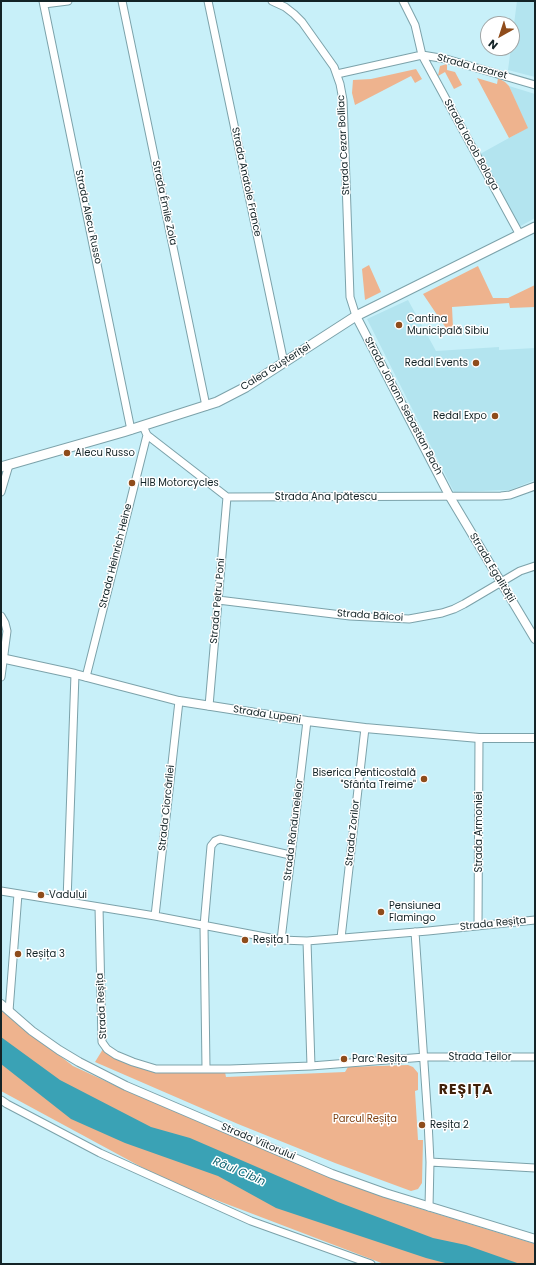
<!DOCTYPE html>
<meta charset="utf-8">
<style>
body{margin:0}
#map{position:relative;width:536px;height:1265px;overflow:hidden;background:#c8f0f9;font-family:Poppins,sans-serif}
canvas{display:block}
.frame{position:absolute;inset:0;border:2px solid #132326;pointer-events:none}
.north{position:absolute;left:480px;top:16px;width:40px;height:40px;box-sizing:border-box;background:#fff;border:1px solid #a1a7a8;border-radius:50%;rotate:219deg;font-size:11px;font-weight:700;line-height:16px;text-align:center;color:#132326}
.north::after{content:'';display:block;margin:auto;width:14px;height:18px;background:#8f4c1b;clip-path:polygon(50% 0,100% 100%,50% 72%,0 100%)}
</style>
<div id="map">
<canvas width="536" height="1265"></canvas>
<div class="frame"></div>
<div class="north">N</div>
</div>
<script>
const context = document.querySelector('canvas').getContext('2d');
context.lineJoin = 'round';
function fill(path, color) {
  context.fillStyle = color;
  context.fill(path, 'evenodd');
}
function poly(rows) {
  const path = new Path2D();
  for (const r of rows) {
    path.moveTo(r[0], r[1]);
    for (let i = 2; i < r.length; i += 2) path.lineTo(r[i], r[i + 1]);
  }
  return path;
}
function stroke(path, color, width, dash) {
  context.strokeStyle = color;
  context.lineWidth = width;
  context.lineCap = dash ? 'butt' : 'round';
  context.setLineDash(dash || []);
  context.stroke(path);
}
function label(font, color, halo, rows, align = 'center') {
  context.font = font + ' Poppins,sans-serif';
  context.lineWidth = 3;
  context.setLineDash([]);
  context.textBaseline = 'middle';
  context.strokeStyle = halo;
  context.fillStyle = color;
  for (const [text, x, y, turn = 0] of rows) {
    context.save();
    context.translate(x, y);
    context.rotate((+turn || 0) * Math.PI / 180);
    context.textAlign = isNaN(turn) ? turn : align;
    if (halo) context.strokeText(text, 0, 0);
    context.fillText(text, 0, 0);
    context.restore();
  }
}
const built = poly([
 [517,1,535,1,535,77,508,70],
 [509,86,535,94,535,218,519,227,480,154,527,128],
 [408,300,436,351,499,347,499,350,535,348,535,480,510,490,454,492,367,319]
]);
const green = poly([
 [447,64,447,70,455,72,462,85,454,89,445,72,438,76,440,66],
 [416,69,422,79,415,83,411,76,355,105,352,93,353,80,371,79],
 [477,78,497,84,498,78,505,82,509,86,528,128,509,138],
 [369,265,381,292,365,300,362,269],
 [478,266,493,298,508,298,535,285,535,307,510,308,509,303,452,307,453,328,460,328,460,333,450,334,423,294],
 [1,1010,73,1066,127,1091,324,1175,395,1201,535,1244,535,1264,384,1264,169,1182,1,1091],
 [103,1049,156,1072,179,1073,225,1072,226,1077,345,1072,348,1067,408,1065,413,1067,418,1073,418,1090,415,1091,418,1140,423,1140,422,1183,418,1189,411,1191,335,1163,238,1124,95,1062]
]);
const water = poly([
 [1,1037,60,1080,151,1127,190,1138,338,1202,433,1238,466,1245,520,1264,449,1264,426,1258,276,1208,218,1176,125,1143,71,1119,1,1064]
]);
const minor = poly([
 [43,1,131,430],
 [122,1,206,406],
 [208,1,284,363],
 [272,1,285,7,294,14,302,22,334,67,340,84,343,100,345,152,350,297,356,316],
 [403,1,415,25,422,55,520,235],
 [44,4,68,1],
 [337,74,422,55,446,59,535,85],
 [143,426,147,435,227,497,501,496,510,495,535,486],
 [1,492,9,465],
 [218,600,350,616,409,619,442,613,454,609,464,604,520,571,535,566],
 [1,616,5,623,7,631,1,677],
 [86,677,147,435],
 [209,706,227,497],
 [1,891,155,916,281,940,307,941,428,931,535,920],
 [67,901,75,674],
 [99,907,102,1042,107,1049,116,1055,133,1062,156,1069,230,1069,311,1066,425,1057,535,1057],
 [155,916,179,701],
 [478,926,479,738],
 [415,932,428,1121,430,1162,429,1207],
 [341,938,365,728],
 [281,940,307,721],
 [307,941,311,1066],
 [9,1011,18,894],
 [206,1068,204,926,211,846,215,841,220,839,290,855],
 [1,1100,7,1104,100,1153,251,1221,371,1264],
 [430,1162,535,1168]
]);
const tertiary = poly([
 [356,316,450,497,535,639],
 [1,658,75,674,179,701,307,721,365,728,479,738,535,738],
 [1,1004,32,1031,59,1050,79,1062,126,1086,271,1148,332,1174,385,1193,535,1239]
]);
const secondary = poly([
 [1,467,123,432,217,402,246,387,356,316,535,227]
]);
const markers = [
 [399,325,4,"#8f4c1b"],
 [476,363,4,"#8f4c1b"],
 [495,416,4,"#8f4c1b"],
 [67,453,4,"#8f4c1b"],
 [132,483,4,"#8f4c1b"],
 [424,779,4,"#8f4c1b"],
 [41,895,4,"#8f4c1b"],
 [381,912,4,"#8f4c1b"],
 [245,940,4,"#8f4c1b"],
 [18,954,4,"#8f4c1b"],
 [344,1059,4,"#8f4c1b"],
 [422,1125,4,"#8f4c1b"]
];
const streetNames = [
 ["Strada Lazaret",472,67,15],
 ["Strada Cezar Bolliac",344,145,-93],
 ["Strada Iacob Bologa",471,145,61],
 ["Strada Anatole France",246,182,78],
 ["Strada Émile Zola",164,203,78],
 ["Strada Alecu Russo",88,217,78],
 ["Calea Gușteriței",276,367,-32],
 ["Strada Johann Sebastian Bach",403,406,62],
 ["Strada Ana Ipătescu",326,497],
 ["Strada Heinrich Heine",116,556,-76],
 ["Strada Egalității",492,568,59],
 ["Strada Petru Poni",218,601,-85],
 ["Strada Băicoi",370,616,4],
 ["Strada Lupeni",267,715,9],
 ["Strada Ciorcârliei",167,808,-84],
 ["Strada Rândunelelor",294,830,-83],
 ["Strada Armoniei",479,832,-90],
 ["Strada Zorilor",353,833,-84],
 ["Strada Reșița",493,924,-6],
 ["Strada Reșița",102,1006,-93],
 ["Strada Teilor",480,1057],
 ["Strada Viitorului",258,1142,23]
];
const poiNames = [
 ["Cantina",407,319],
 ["Municipală Sibiu",407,331],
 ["Redal Events",468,363,"right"],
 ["Redal Expo",487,416,"right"],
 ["Alecu Russo",75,453],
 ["HIB Motorcycles",140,483],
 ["Biserica Penticostală",416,773,"right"],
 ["\"Sfânta Treime\"",416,785,"right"],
 ["Vadului",49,895],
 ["Pensiunea",389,906],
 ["Flamingo",389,918],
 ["Reșița 1",253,940],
 ["Reșița 3",26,954],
 ["Parc Reșița",352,1059],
 ["Reșița 2",430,1125]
];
const parkNames = [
 ["Parcul Reșița",365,1119]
];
const waterNames = [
 ["Râul Cibin",239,1172,23]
];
const districtNames = [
 ["REȘIȚA",466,1090]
];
fill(built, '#b3e4ef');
fill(green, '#eeb38e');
fill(water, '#3aa2b5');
stroke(minor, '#7ca2aa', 9);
stroke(tertiary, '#7ca2aa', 10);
stroke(secondary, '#7ca2aa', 11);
stroke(minor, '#fff', 7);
stroke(tertiary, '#fff', 8);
stroke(secondary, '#fff', 9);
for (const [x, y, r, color] of markers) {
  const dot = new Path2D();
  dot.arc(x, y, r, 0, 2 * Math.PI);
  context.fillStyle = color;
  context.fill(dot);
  stroke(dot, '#fff', 1.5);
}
label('10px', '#132326', '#fff', streetNames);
label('10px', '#132326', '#fff', poiNames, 'left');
label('10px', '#7f4214', '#fff', parkNames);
label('italic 11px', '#0b6270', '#fff', waterNames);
context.letterSpacing = '1px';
label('bold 14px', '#402009', '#fff', districtNames);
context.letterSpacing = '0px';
</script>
